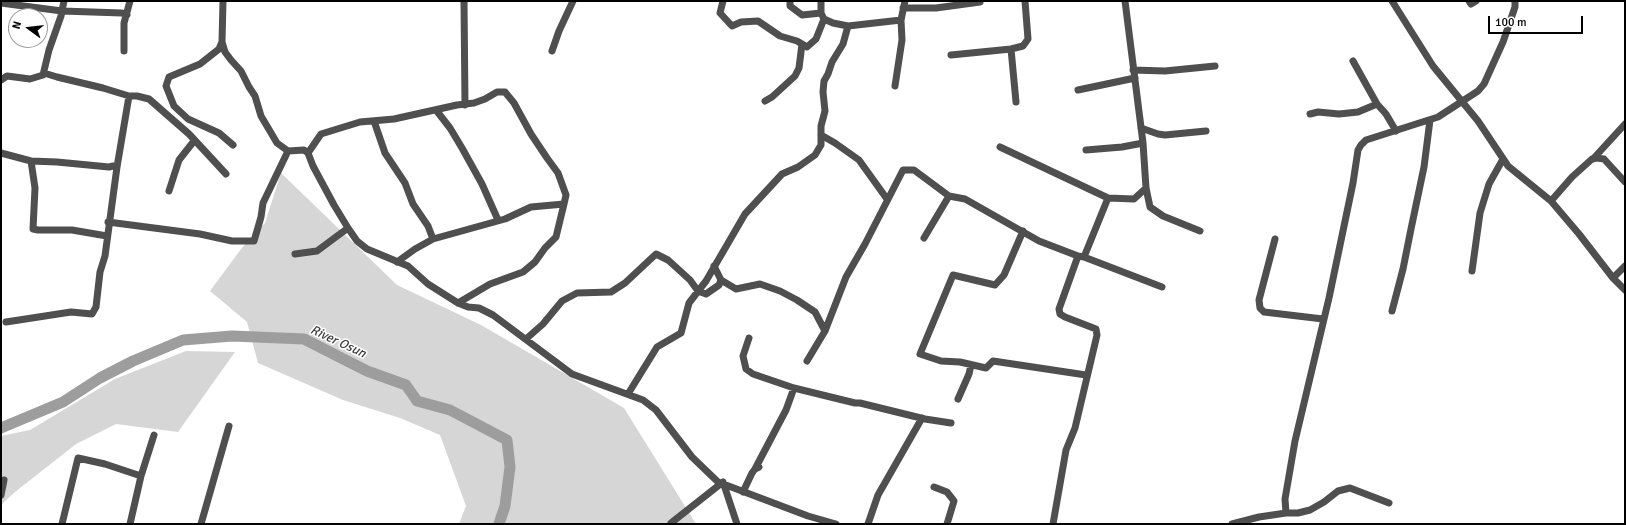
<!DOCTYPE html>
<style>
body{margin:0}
#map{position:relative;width:1626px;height:525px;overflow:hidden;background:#fff;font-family:Signika,sans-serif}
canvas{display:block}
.frame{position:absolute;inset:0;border:2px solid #000;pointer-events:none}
.north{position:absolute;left:8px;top:8px;width:40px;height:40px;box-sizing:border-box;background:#fff;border:1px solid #999;border-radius:50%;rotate:285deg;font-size:11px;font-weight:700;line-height:16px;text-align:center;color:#000}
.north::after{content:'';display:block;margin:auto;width:14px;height:18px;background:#000;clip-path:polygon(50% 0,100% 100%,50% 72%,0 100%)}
.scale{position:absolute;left:1488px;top:16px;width:95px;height:18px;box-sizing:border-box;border:2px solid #000;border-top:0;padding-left:5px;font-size:12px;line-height:14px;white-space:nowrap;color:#000;-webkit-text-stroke:3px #fff;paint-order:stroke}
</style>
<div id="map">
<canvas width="1626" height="525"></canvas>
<div class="frame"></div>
<div class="north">N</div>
<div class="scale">100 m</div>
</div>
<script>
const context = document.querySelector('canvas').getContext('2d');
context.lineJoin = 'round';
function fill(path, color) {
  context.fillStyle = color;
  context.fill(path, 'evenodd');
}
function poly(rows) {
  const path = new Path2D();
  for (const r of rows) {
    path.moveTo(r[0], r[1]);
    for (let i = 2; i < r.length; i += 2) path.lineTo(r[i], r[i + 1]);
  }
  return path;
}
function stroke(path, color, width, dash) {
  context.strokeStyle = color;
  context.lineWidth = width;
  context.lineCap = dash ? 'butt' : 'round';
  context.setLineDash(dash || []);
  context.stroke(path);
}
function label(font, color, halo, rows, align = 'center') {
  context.font = font + ' Signika,sans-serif';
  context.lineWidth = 3;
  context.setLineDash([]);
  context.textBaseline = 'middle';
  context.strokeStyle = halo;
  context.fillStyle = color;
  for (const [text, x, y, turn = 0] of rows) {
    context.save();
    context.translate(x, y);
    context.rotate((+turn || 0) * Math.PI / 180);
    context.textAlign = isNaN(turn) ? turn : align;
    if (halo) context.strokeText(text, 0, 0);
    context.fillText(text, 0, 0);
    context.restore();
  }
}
const green = poly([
 [281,173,397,285,481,325,624,408,696,524,459,524,466,506,440,435,400,418,343,400,258,363,247,322,210,291,241,249,265,223],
 [186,351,235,352,178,432,116,424,76,444,15,492,1,505,1,436,30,430,115,379]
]);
const river = poly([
 [1,428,63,402,100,378,133,361,183,340,232,336,304,339,367,371,406,385,417,401,450,410,507,440,510,467,505,506,499,524]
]);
const minor = poly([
 [223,1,222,42,219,49,200,64,169,77,166,86,174,106,188,119,219,133,233,145],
 [464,1,465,105],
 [723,1,720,13,732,26,741,22,758,21,780,36,797,41,807,47,816,39,824,19],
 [1125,1,1143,143,1146,188,1150,207,1163,216,1200,231],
 [1392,1,1433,66,1478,121,1508,166,1551,201,1579,234,1613,278,1625,290],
 [1469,1,1471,4,1476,1],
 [1,3,62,11,122,13,127,15],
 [903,8,936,8,980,2],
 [821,13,821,1],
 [848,26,901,20],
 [222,42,225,52,231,60,241,71,249,87,255,96,261,116,277,143,288,151,304,150,308,153,313,166,334,205,348,228,357,241,367,249,408,266,428,284,458,303,468,307,479,308,493,315,572,374,643,400,656,410,692,457,718,482,808,516,836,524],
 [124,51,124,23,130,1],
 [552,51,559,31,573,1],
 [951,55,1011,49],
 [1353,61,1377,104,1386,114,1396,131],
 [1133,70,1165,71,1215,66],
 [43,75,49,50,61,16,64,1],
 [1,80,7,76,30,79,43,75,44,73,57,77,103,88,129,96,137,96,149,99,189,134,226,174],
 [895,86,902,40,901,20,905,1],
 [1078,90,1135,78],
 [765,101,772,97,795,76,799,68,802,44],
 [1016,102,1011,49,1023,46,1028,39,1025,1],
 [436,110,450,128,462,148,482,184,498,220],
 [1310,114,1318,112,1339,114,1358,112,1377,104],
 [374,121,385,153,405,183,413,204,428,226,433,239],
 [1141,128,1158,134,1165,135,1206,131],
 [821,135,835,143,859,160,887,199],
 [1000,147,1108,198,1134,199,1146,188],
 [1086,150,1122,147,1143,143],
 [1,153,31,161,57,162,109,167,113,166,117,167,105,256,100,272,96,307,92,314,71,312,6,322],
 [308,153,321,134,360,122,394,119,457,105,474,103,485,99,497,92,505,92,514,103,531,134,547,158,558,173,566,195,564,204,531,207,505,219,433,239,415,249,397,262],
 [1593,159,1625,124],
 [31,161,35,188,33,229,38,230,72,230,107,236],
 [117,167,129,96],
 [169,191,179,160,194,141],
 [1551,201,1572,177,1592,159,1597,158,1604,159,1625,182],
 [108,222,200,234,232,241,254,241,261,217,263,203,288,151],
 [1023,231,1004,275,995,285,953,275,920,354,941,361,960,362,986,368,993,361,1086,375],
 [924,238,949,196,965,199,1039,241,1078,256],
 [1275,239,1259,300,1260,308,1264,312,1323,319],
 [295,254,317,251,348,228],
 [1084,257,1162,287],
 [714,266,721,280,736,289,760,284,780,291,797,300,815,312,825,331],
 [1472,271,1480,213,1489,184,1503,159],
 [1613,278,1625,266],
 [458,303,490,284,523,272,535,262,545,248,556,237,564,204],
 [1392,311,1403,269,1411,229,1424,167,1430,120],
 [749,338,743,356,746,369,753,374,794,388,855,403,860,403,925,419,951,423],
 [526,339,543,324,562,301,577,293,611,292,625,283,656,254,668,260,678,269,690,280,698,291,706,294,719,285,721,280],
 [807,361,825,331,846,277,865,244,903,170,914,170,949,196],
 [628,394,657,347,681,333,689,303,706,281,745,214,782,174,798,167,815,155,821,145,821,126,825,111,823,92,824,81,828,74,832,62,843,44,848,26,833,23,824,19,821,13,802,15,790,6,790,1],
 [958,399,969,374,971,365],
 [755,469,786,410,794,388],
 [723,482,737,524],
 [934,487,947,492,954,501,947,524],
 [743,492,752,473,755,469,759,467],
 [1,495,4,480],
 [1286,513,1285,499,1295,441,1329,298,1353,183,1358,150,1361,145,1366,140,1438,117,1478,91,1484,84,1503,42,1515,7,1515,1],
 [671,523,723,482],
 [62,524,78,458,105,464,141,476],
 [130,524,141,476,154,435],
 [201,524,229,426],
 [868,524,878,495,922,418],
 [1053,524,1066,450,1075,428,1097,335,1096,329,1065,317,1060,314,1059,309,1078,256,1084,257,1108,198],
 [1232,524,1259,517,1286,513,1298,513,1310,510,1324,502,1338,491,1350,488,1389,503]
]);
const waterNames = [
 ["River Osun",338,342,25]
];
fill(green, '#d6d6d6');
stroke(river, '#9d9d9d', 11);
stroke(minor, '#4f4f4f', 7);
label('italic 13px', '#3e3e3e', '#fff', waterNames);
</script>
